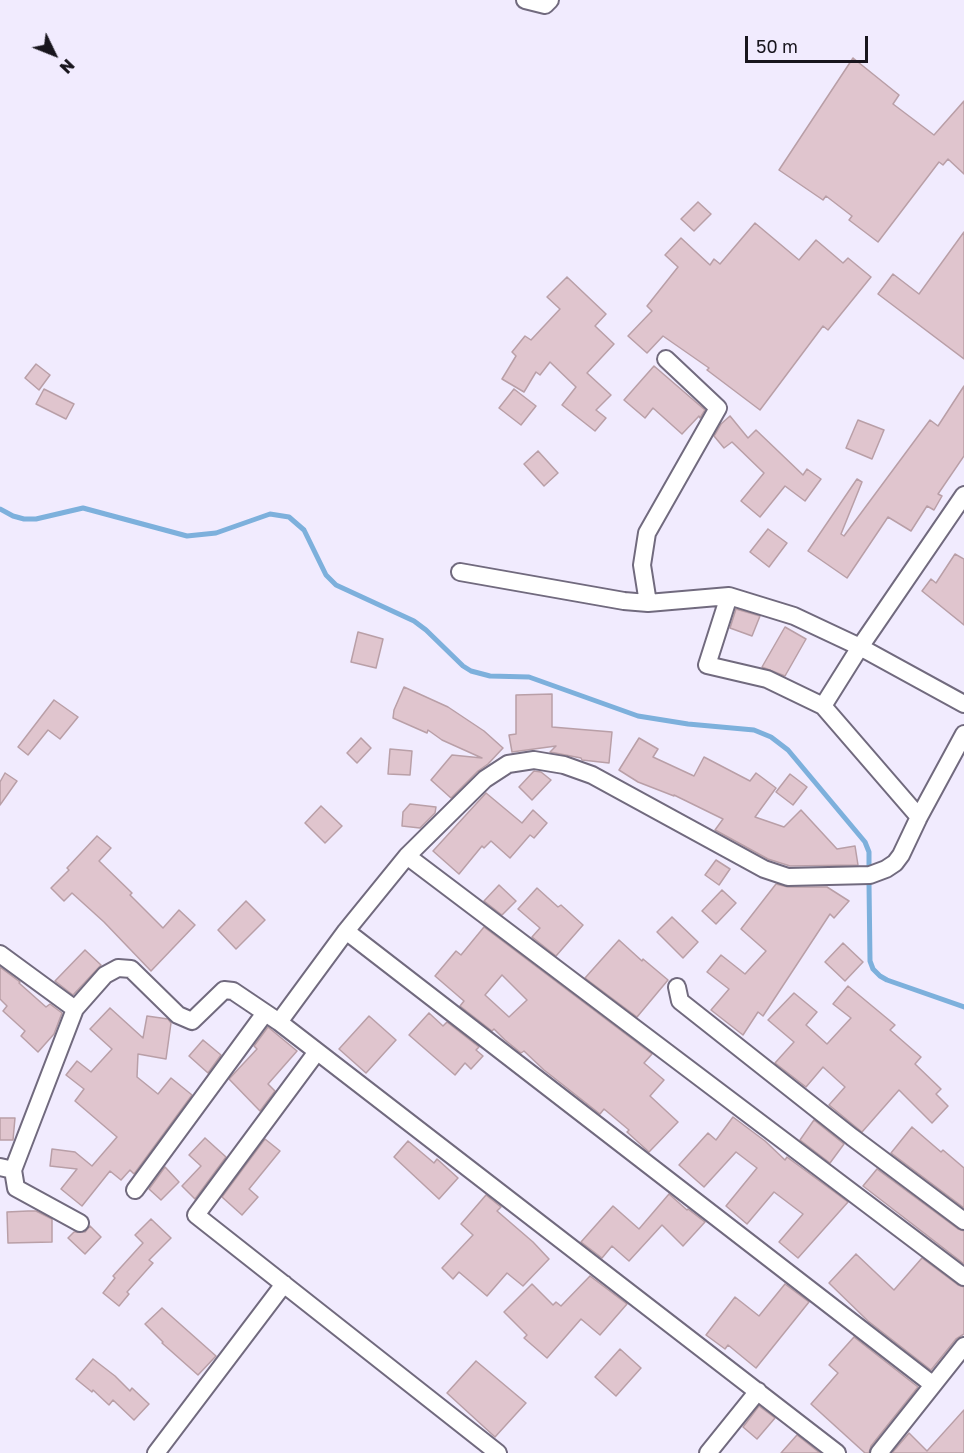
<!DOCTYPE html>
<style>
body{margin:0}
#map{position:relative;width:964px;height:1453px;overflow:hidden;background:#f1ebfe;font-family:"Golos Text",sans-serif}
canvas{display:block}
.north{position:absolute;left:24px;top:24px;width:60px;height:60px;-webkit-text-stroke:4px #f1ebfe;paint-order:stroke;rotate:133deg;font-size:16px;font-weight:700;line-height:24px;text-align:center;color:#18151d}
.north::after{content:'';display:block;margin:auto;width:21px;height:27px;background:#18151d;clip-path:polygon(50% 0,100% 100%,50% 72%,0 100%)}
.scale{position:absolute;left:745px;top:36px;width:123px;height:27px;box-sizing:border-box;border:3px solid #18151d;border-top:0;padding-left:8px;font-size:18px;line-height:21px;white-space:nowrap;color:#18151d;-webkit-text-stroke:4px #f1ebfe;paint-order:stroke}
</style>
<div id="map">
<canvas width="964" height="1453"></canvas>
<div class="north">N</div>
<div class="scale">50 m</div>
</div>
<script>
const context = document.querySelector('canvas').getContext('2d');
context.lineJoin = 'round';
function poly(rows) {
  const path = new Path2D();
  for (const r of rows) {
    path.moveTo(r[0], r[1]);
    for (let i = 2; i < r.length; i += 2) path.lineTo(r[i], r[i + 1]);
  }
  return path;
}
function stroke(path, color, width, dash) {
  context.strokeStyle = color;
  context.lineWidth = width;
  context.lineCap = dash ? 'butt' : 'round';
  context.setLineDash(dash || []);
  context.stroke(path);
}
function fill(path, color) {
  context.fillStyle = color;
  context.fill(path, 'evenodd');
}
const stream = poly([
 [0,509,13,516,24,519,36,519,83,508,187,536,216,533,270,514,289,517,304,530,326,575,336,585,414,621,426,630,463,666,471,671,490,676,529,677,638,716,688,724,754,730,771,737,788,750,865,842,869,852,869,868],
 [869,883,870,961,873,969,880,976,887,980,964,1007]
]);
const building = poly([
 [853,58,899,95,893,104,934,135,964,101,964,174,948,159,943,165,939,162,878,242,849,220,852,216,826,196,823,200,779,170,853,58],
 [698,202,711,214,694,231,681,219,698,202],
 [755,223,799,260,816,240,843,263,848,258,871,277,828,330,823,326,760,410,707,370,709,368,663,336,647,353,628,336,652,311,647,306,678,267,665,255,681,238,710,265,714,259,720,264,755,223],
 [964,232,964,359,878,294,893,274,919,294,964,232],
 [567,277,606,314,595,326,614,344,587,373,611,395,596,410,606,418,595,431,562,405,576,387,550,362,540,375,536,372,524,392,502,379,516,356,512,352,525,336,531,340,560,309,547,297,567,277],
 [36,364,50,375,39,390,25,378,36,364],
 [654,366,705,410,700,418,699,416,682,434,653,408,645,418,624,400,654,366],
 [964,386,964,456,938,494,942,496,934,510,927,506,911,531,888,517,847,578,808,551,857,479,862,482,841,534,844,536,930,420,938,426,964,386],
 [44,389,74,404,66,419,36,404,44,389],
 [514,389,536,406,521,425,499,408,514,389],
 [730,416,748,438,756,430,803,475,807,469,821,479,805,501,785,486,760,517,741,501,764,473,732,442,724,448,714,436,721,424,730,416],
 [858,420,884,430,872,459,846,448,858,420],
 [538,451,558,473,544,486,524,464,538,451],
 [768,529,787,543,769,567,750,552,768,529],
 [955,554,964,559,964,625,922,591,931,579,936,583,955,554],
 [736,609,760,616,752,636,730,628,736,609],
 [785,627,806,639,785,676,762,667,785,627],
 [358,632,383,639,376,668,351,662,358,632],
 [404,687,448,707,484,731,503,748,488,764,478,771,451,798,431,780,452,755,482,758,442,740,428,730,427,733,393,718,394,710,404,687],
 [552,694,552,727,612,732,609,763,582,760,581,758,550,752,556,746,512,752,509,735,516,734,516,695,552,694],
 [54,700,78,717,60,739,48,730,28,755,18,747,54,700],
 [361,738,371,748,357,763,347,753,361,738],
 [639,738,658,749,653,757,694,776,704,757,750,781,756,773,776,788,755,817,784,827,801,810,837,849,855,846,858,865,790,866,768,859,715,830,723,819,674,795,674,796,638,782,619,770,639,738],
 [390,749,412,751,410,775,388,774,390,749],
 [534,771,541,772,551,780,532,800,519,787,534,771],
 [5,773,17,781,0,805,0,782,5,773],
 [790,774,807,787,793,805,776,792,790,774],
 [486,793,522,823,533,810,547,823,534,838,530,835,510,858,491,841,484,848,482,846,459,874,433,851,486,793],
 [410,804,436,807,435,813,420,828,402,826,403,812,410,804],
 [321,806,342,826,325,843,305,823,321,806],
 [97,836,111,848,99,861,132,893,130,895,163,928,179,910,195,925,151,971,104,922,72,893,64,901,51,888,69,870,67,868,97,836],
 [716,860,730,869,719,885,705,875,716,860],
 [776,884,788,887,827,887,849,901,834,918,830,914,763,1016,758,1012,743,1035,711,1010,729,989,707,972,721,955,745,974,766,951,741,929,776,884],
 [499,885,516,901,502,915,484,901,499,885],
 [537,888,558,907,561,905,583,925,556,956,532,937,540,928,518,909,537,888],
 [722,890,736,903,716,924,702,911,722,890],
 [246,901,265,920,236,949,218,930,246,901],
 [672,917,698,942,683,958,657,932,672,917],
 [484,927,652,1054,644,1063,664,1080,650,1096,678,1122,649,1152,627,1132,629,1130,604,1109,600,1114,544,1070,524,1051,521,1053,505,1040,494,1029,492,1031,460,1006,464,1001,435,976,456,951,461,955,484,927],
 [502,975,527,1000,509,1017,485,995,502,975],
 [619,940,642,961,643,959,668,980,637,1017,585,978,619,940],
 [843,943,863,962,845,981,825,962,843,943],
 [85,950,101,965,73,995,55,981,85,950],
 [0,967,20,982,19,983,46,1007,50,1004,62,1013,54,1034,38,1052,21,1036,25,1031,3,1011,7,1006,0,999,0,967],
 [848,986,895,1025,890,1030,921,1057,915,1064,941,1089,936,1094,948,1106,932,1123,899,1090,862,1132,829,1105,845,1087,823,1067,806,1087,775,1063,794,1042,768,1020,794,993,817,1012,806,1025,827,1044,851,1018,833,1004,848,986],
 [110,1008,143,1038,147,1016,168,1019,171,1023,166,1059,138,1054,137,1077,158,1094,171,1078,192,1095,134,1174,130,1170,121,1180,110,1171,82,1206,61,1189,77,1169,50,1166,52,1149,75,1152,92,1166,117,1137,75,1101,84,1089,66,1075,77,1061,91,1072,112,1049,90,1029,110,1008],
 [429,1013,443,1026,447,1022,479,1047,476,1050,483,1056,471,1069,465,1063,455,1075,409,1035,429,1013],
 [369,1016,396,1040,366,1073,339,1049,369,1016],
 [268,1027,297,1051,268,1084,275,1091,260,1111,229,1079,257,1049,254,1046,268,1027],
 [203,1040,221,1055,208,1073,189,1056,203,1040],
 [733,1117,765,1141,785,1160,787,1157,848,1202,798,1258,779,1242,803,1214,774,1192,747,1224,726,1206,757,1168,736,1152,704,1187,679,1165,708,1133,716,1140,733,1117],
 [0,1118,15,1118,13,1140,0,1140,0,1118],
 [814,1120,844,1144,830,1163,800,1140,814,1120],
 [912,1127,941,1152,943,1150,964,1168,964,1208,891,1153,912,1127],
 [205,1138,226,1157,195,1199,182,1186,201,1166,189,1155,205,1138],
 [265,1139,280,1151,249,1189,258,1197,242,1215,222,1197,265,1139],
 [408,1141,434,1163,437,1159,458,1178,439,1199,394,1157,408,1141],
 [165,1167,179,1182,161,1200,149,1189,165,1167],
 [877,1169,958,1229,964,1231,964,1264,863,1186,877,1169],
 [669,1194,687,1210,688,1209,705,1222,683,1246,662,1225,629,1261,612,1246,602,1258,581,1242,613,1206,639,1229,669,1194],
 [486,1195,501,1207,497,1211,533,1242,549,1259,523,1286,507,1273,487,1296,459,1272,453,1279,442,1268,473,1235,461,1224,486,1195],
 [28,1211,36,1211,52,1219,52,1242,8,1243,7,1212,28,1211],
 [151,1219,171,1238,149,1260,153,1263,127,1292,129,1294,119,1306,103,1293,115,1278,113,1276,143,1243,135,1235,151,1219],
 [90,1226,101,1237,85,1254,68,1238,74,1232,85,1232,90,1226],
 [856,1254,894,1290,922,1258,958,1285,964,1287,964,1334,956,1339,931,1370,868,1321,829,1283,856,1254],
 [590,1276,627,1304,600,1335,581,1319,547,1358,524,1338,527,1335,504,1312,532,1284,553,1305,556,1302,561,1306,590,1276],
 [785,1284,809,1302,756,1368,728,1345,725,1349,706,1335,735,1297,759,1316,785,1284],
 [162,1308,216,1356,198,1375,162,1343,163,1342,145,1324,162,1308],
 [854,1337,918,1387,871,1446,869,1453,865,1453,811,1404,838,1373,829,1365,854,1337],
 [620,1349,641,1368,616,1396,595,1377,620,1349],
 [93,1359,115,1376,130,1391,132,1388,149,1404,134,1420,113,1400,109,1405,93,1390,92,1392,76,1379,93,1359],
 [476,1361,526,1403,495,1437,447,1393,476,1361],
 [759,1406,775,1418,757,1439,743,1427,759,1406],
 [964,1410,964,1453,892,1453,909,1433,927,1451,964,1410],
 [797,1435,820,1453,781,1453,797,1435]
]);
const minor = poly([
 [525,0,545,5,550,0],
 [460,572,624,601,648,603,729,596,794,616,860,647,964,704],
 [729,596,707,665,767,679,823,706,919,817],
 [648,603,642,565,647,533,718,408,666,359],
 [823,706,860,647,964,495],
 [407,856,964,1277],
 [346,931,932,1384],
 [0,954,75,1009],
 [677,987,680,1001,852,1137,964,1221],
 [279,1022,346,931,407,856,485,779,508,764,534,760,564,765,592,775,764,869,788,877,870,875,886,869,895,863,901,855,919,817,964,734],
 [316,1053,196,1215,498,1453],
 [0,1167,13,1170,75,1009,105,975,118,968,131,969,178,1015,192,1021,224,990,233,991,279,1022,837,1453],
 [13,1170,16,1188,80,1223],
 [135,1190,265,1013],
 [156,1453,284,1284],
 [708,1453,758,1391],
 [879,1453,964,1346]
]);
stroke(stream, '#7db0dc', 5);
fill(building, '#e0c5ce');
stroke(building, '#b99fa7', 1.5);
stroke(minor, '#716a7e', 20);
stroke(minor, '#fff', 16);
</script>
